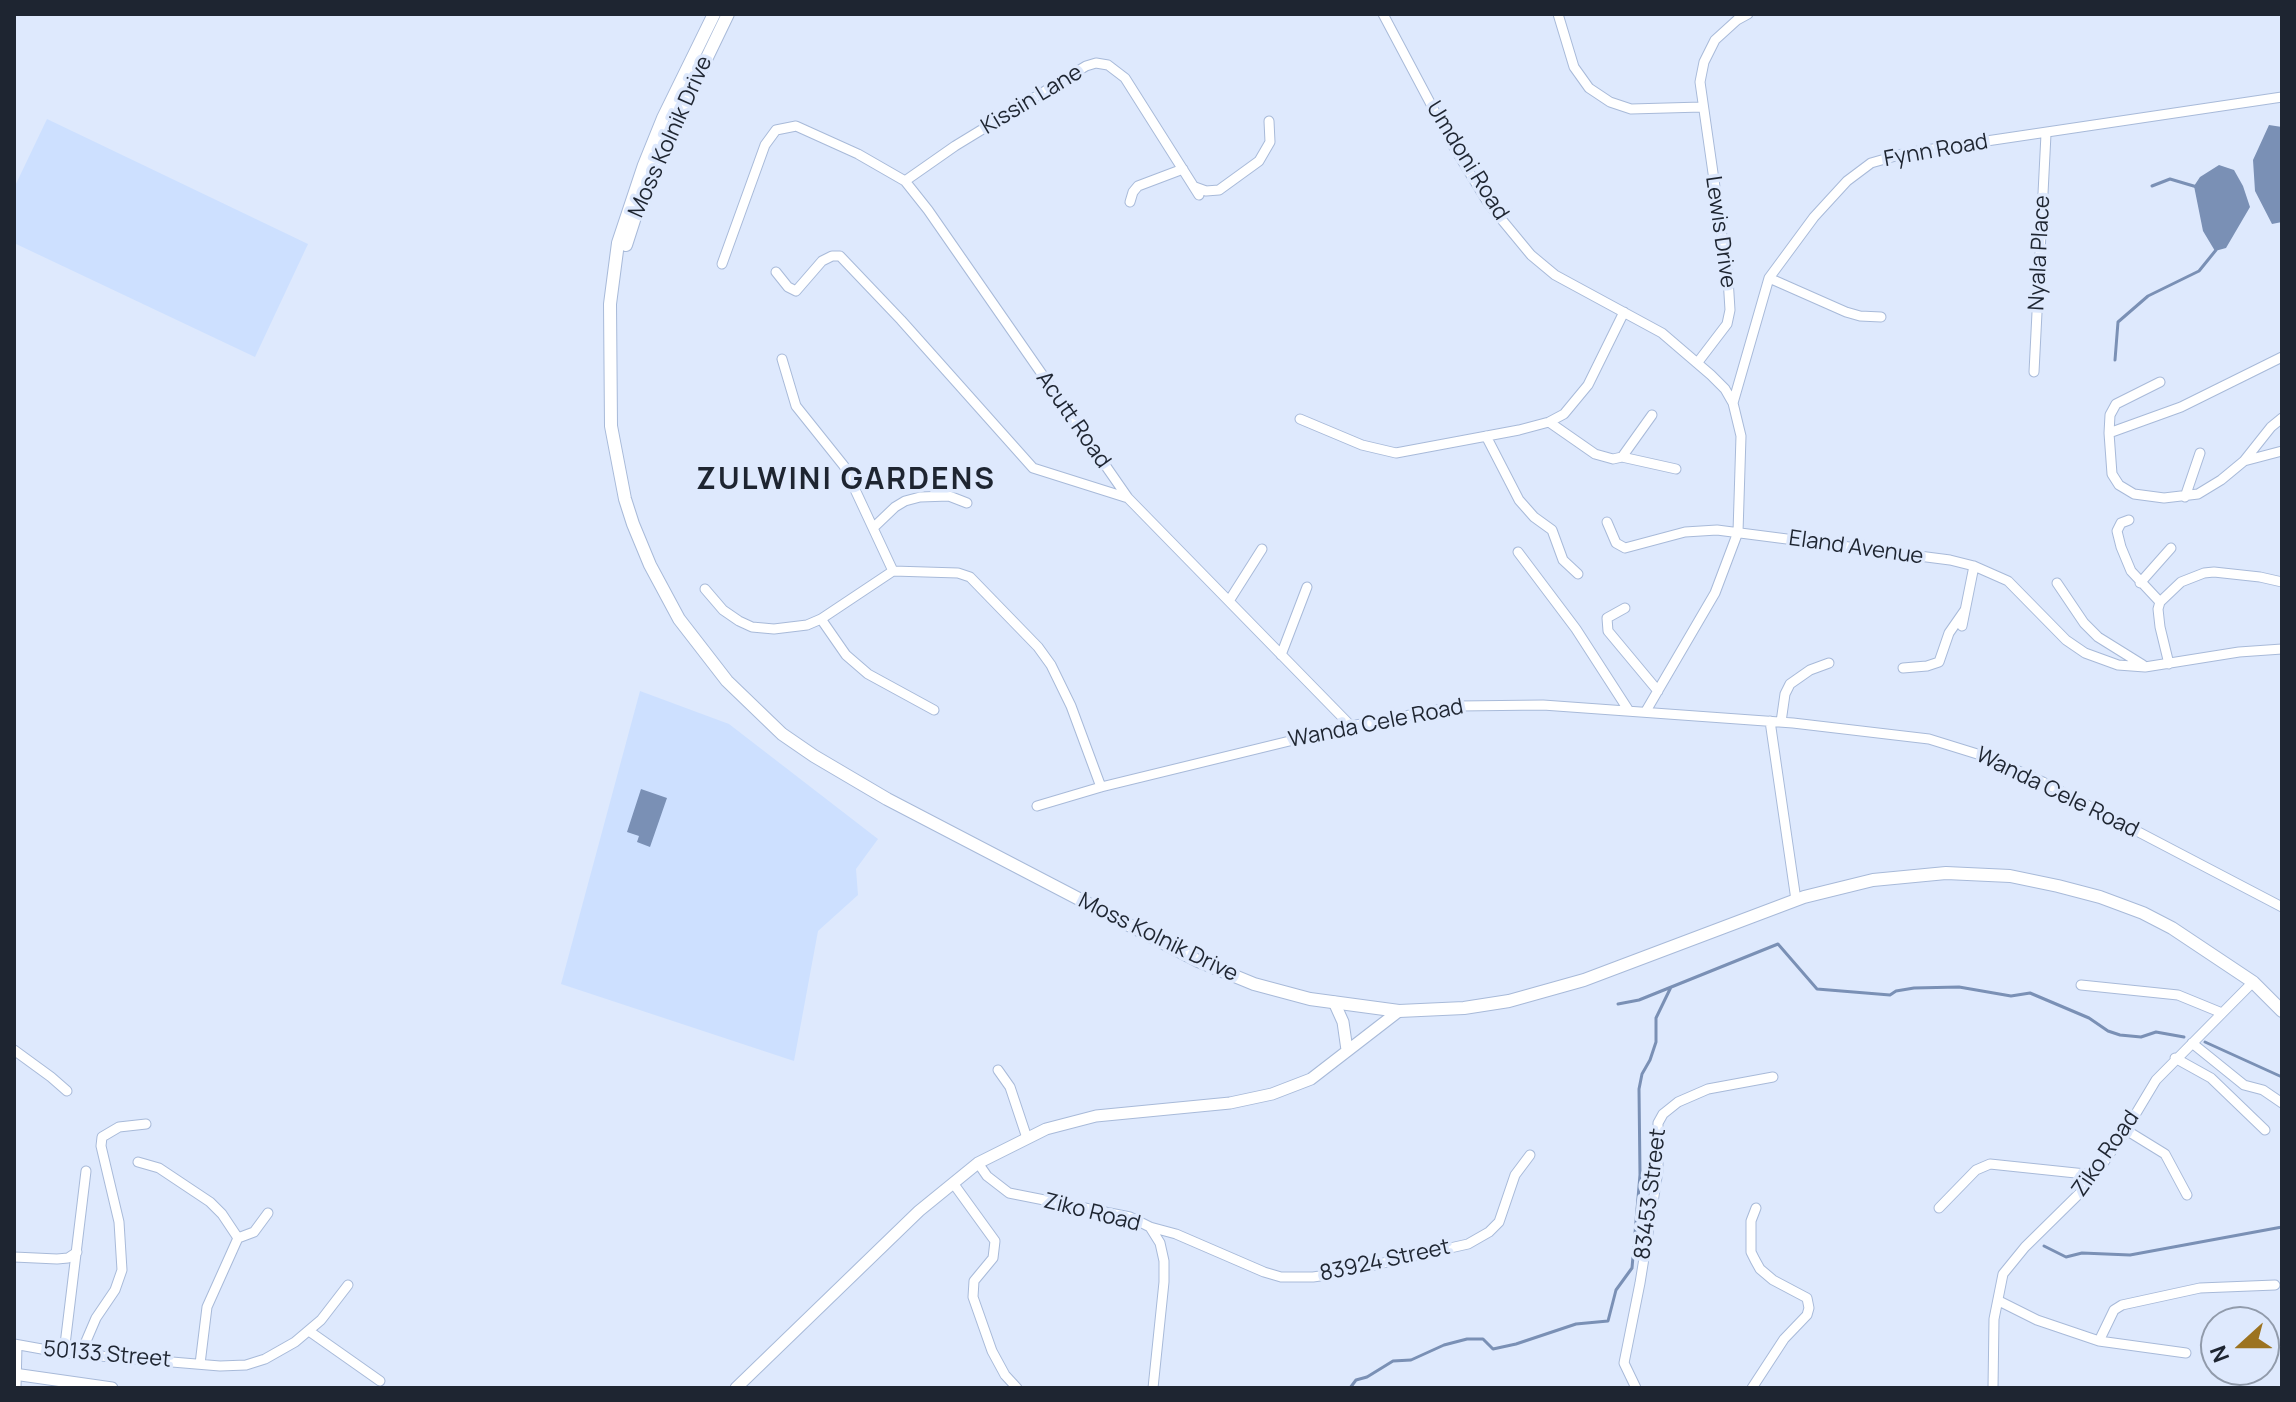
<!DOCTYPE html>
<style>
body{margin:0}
#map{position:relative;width:2296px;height:1402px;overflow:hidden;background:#dee9fd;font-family:Manrope,sans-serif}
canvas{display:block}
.frame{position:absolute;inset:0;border:16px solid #1e2531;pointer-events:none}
.north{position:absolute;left:2200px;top:1306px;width:80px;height:80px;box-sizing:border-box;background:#dee9fd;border:2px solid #919bab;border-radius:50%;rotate:249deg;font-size:22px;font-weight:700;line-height:32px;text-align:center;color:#1e2531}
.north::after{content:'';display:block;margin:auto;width:28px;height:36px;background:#9c7320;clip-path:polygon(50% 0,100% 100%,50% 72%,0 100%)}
</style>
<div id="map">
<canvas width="2296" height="1402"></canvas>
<div class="frame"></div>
<div class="north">N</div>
</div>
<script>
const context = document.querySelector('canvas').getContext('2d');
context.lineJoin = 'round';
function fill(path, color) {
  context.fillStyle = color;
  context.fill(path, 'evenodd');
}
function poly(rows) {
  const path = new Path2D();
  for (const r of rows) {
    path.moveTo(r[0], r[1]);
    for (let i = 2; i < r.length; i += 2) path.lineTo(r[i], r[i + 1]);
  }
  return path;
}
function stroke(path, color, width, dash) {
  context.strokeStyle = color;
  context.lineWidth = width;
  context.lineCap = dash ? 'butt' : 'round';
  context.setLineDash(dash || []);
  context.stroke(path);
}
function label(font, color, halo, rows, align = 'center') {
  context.font = font + ' Manrope,sans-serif';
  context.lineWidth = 7;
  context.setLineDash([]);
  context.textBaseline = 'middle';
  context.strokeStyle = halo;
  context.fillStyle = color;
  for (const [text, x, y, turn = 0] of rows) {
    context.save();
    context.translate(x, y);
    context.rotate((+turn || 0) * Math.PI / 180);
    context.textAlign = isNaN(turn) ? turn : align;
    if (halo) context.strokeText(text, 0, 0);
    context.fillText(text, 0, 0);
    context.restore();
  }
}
const built = poly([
 [47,119,308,244,255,357,14,243,14,188],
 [640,691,729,724,878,839,856,869,858,895,818,931,794,1061,561,984]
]);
const water = poly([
 [2269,125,2282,127,2282,222,2272,224,2255,191,2253,160],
 [2219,165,2234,170,2243,186,2250,207,2226,248,2215,251,2203,231,2194,186,2200,177],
 [641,789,667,798,650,847,637,842,639,836,627,832]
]);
const stream = poly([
 [2152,186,2170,179,2197,187],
 [2115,360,2118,322,2148,296,2199,271,2216,250],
 [1618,1004,1639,1000,1778,944,1817,989,1890,995,1896,991,1914,988,1959,987,2011,996,2030,993,2089,1018,2108,1031,2120,1035,2141,1037,2156,1032,2184,1037],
 [2205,1042,2282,1077],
 [2044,1246,2066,1257,2082,1253,2130,1255,2282,1227],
 [1350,1388,1356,1380,1367,1377,1393,1361,1411,1360,1444,1345,1467,1339,1483,1339,1493,1349,1516,1344,1576,1324,1608,1321,1616,1290,1632,1268,1640,1175,1639,1089,1642,1074,1650,1060,1656,1042,1656,1018,1671,987]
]);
const minor = poly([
 [1383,14,1452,144,1488,203,1531,255,1555,275,1662,333,1711,375,1725,389,1733,403,1741,436,1738,532,1715,593,1646,711],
 [1558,14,1574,67,1589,88,1610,102,1631,109,1702,107],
 [905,181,955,146,1086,66,1096,63,1108,65,1125,78,1199,195],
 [1195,187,1206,191,1219,190,1259,161,1270,142,1269,121],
 [1130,202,1133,192,1138,186,1183,169],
 [722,264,765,145,776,130,796,126,858,154,905,181,928,210,1128,498,1351,726],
 [776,272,788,287,796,291,822,261,832,256,840,256,901,320,1033,468,1128,498],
 [1769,278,1846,312,1860,316,1881,317],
 [2282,357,2181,407,2109,433,2112,474,2119,485,2134,494,2164,498,2198,494,2221,480,2244,461,2271,427,2282,418],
 [782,359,796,406,844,466,893,571],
 [1698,362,1727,324,1730,310,1728,278,1700,82,1704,62,1715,40,1737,20,1748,14],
 [2034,372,2046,134],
 [1733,403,1769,278,1814,217,1847,181,1871,163,1906,153,2282,97],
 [1300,419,1362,445,1396,453,1519,430,1549,422,1564,414,1588,385,1624,312],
 [1549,422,1595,454,1613,459,1622,457,1652,415],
 [2109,433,2110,415,2116,404,2160,382],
 [1486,436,1519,500,1534,517,1552,530,1563,560,1578,574],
 [1622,457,1676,469],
 [2244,461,2282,451],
 [2185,497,2200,453],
 [2129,520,2121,523,2117,531,2121,547,2131,571,2160,602],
 [1607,522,1616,543,1625,548,1685,532,1717,530,1950,560,1974,566,2008,581,2066,640,2085,653,2118,665,2145,667,2239,652,2282,649],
 [873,528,895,507,905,501,920,497,949,496,967,503],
 [1518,552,1576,629,1629,711],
 [2057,583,2084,623,2098,637,2143,665],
 [2140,583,2171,548],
 [705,589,723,610,739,621,752,627,774,629,807,625,821,619,893,571,958,573,970,577,1038,647,1051,665,1071,706,1101,787],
 [1229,601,1262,549],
 [1625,608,1607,618,1608,631,1658,691],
 [821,619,846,655,868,674,934,710],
 [1962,626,1974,566],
 [1281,655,1307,587],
 [2169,664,2160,627,2158,609,2160,602,2181,582,2204,573,2214,572,2260,577,2282,582],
 [1903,668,1927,666,1939,662,1949,633,1965,610],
 [1770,721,1796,900],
 [1781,722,1785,694,1790,684,1810,670,1829,663],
 [1037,806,1101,787,1351,726,1459,706,1543,705,1793,723,1929,739,1987,757,2043,782,2282,907],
 [2081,985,2178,995,2222,1013],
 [2192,1043,2244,1085,2263,1090,2282,1103],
 [14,1050,51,1077,67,1091],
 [2175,1058,2211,1078,2265,1130],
 [998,1070,1010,1087,1027,1138],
 [2126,1130,2165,1154,2187,1195],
 [138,1162,159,1168,210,1202,222,1214,238,1238,207,1307,200,1364],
 [978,1163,987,1176,1009,1193,1130,1217,1150,1227,1160,1243,1164,1261,1164,1282,1153,1388],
 [953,1183,995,1241,993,1258,974,1281,973,1297,992,1351,1005,1375,1017,1388],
 [1939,1208,1976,1170,1990,1164,2095,1175],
 [1150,1227,1176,1234,1264,1272,1281,1277,1313,1277,1334,1274,1468,1244,1489,1232,1499,1222,1515,1175,1530,1155],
 [238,1238,254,1232,268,1213],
 [14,1257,57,1259,68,1258,77,1252],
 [1999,1301,2037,1320,2099,1341,2186,1353],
 [309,1331,380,1381],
 [2099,1341,2114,1310,2122,1305,2200,1288,2275,1285],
 [14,1344,64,1353,220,1366,246,1365,265,1359,295,1342,321,1320,348,1285],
 [64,1353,86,1171],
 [81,1353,96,1318,115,1290,122,1270,119,1222,101,1146,102,1137,119,1127,146,1124],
 [16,1388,17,1345],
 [1636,1388,1624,1363,1640,1283,1658,1171,1658,1123,1663,1114,1678,1102,1708,1089,1773,1077],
 [1752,1388,1784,1339,1807,1315,1809,1308,1807,1298,1773,1280,1760,1269,1755,1260,1751,1252,1751,1221,1756,1208],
 [1993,1388,1994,1319,2003,1274,2025,1247,2089,1184,2126,1130,2156,1080,2253,982]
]);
const tertiary = poly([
 [1334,1002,1343,1022,1347,1050],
 [14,1374,112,1388],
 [736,1388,919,1211,978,1163,1046,1129,1096,1116,1230,1103,1272,1094,1311,1079,1399,1011]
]);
const secondary = poly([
 [714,14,663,118,644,165,618,243,610,304,611,426,625,499,633,524,650,565,679,619,727,681,782,734,814,756,887,799,1198,961,1254,984,1310,999,1399,1011,1464,1008,1509,1001,1584,980,1804,897,1873,880,1946,873,2010,876,2058,886,2100,897,2143,913,2172,928,2253,982,2282,1011],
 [626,245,645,186,728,14]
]);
const streetNames = [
 ["Kissin Lane",1032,100,-31],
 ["Moss Kolnik Drive",671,137,-66],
 ["Fynn Road",1936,151,-10],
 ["Umdoni Road",1467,161,58],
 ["Lewis Drive",1720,232,82],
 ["Nyala Place",2040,253,-87],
 ["Acutt Road",1073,420,55],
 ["Eland Avenue",1856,548,8],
 ["Wanda Cele Road",1376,724,-11],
 ["Wanda Cele Road",2057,793,26],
 ["Moss Kolnik Drive",1158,938,26],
 ["Ziko Road",2106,1154,-55],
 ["83453 Street",1651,1194,-83],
 ["Ziko Road",1092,1213,14],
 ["83924 Street",1385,1261,-12],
 ["50133 Street",107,1355,5]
];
const districtNames = [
 ["ZULWINI GARDENS",846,481]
];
fill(built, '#cde0ff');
fill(water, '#7a90b5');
stroke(stream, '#7a90b5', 3);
stroke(minor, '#a8bad9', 11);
stroke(tertiary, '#a8bad9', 13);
stroke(secondary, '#a8bad9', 14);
stroke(minor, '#fff', 9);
stroke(tertiary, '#fff', 11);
stroke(secondary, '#fff', 12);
label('22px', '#1e2531', '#dee9fd', streetNames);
context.letterSpacing = '2px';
label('bold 30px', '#1e2531', '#dee9fd', districtNames);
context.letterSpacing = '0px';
</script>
